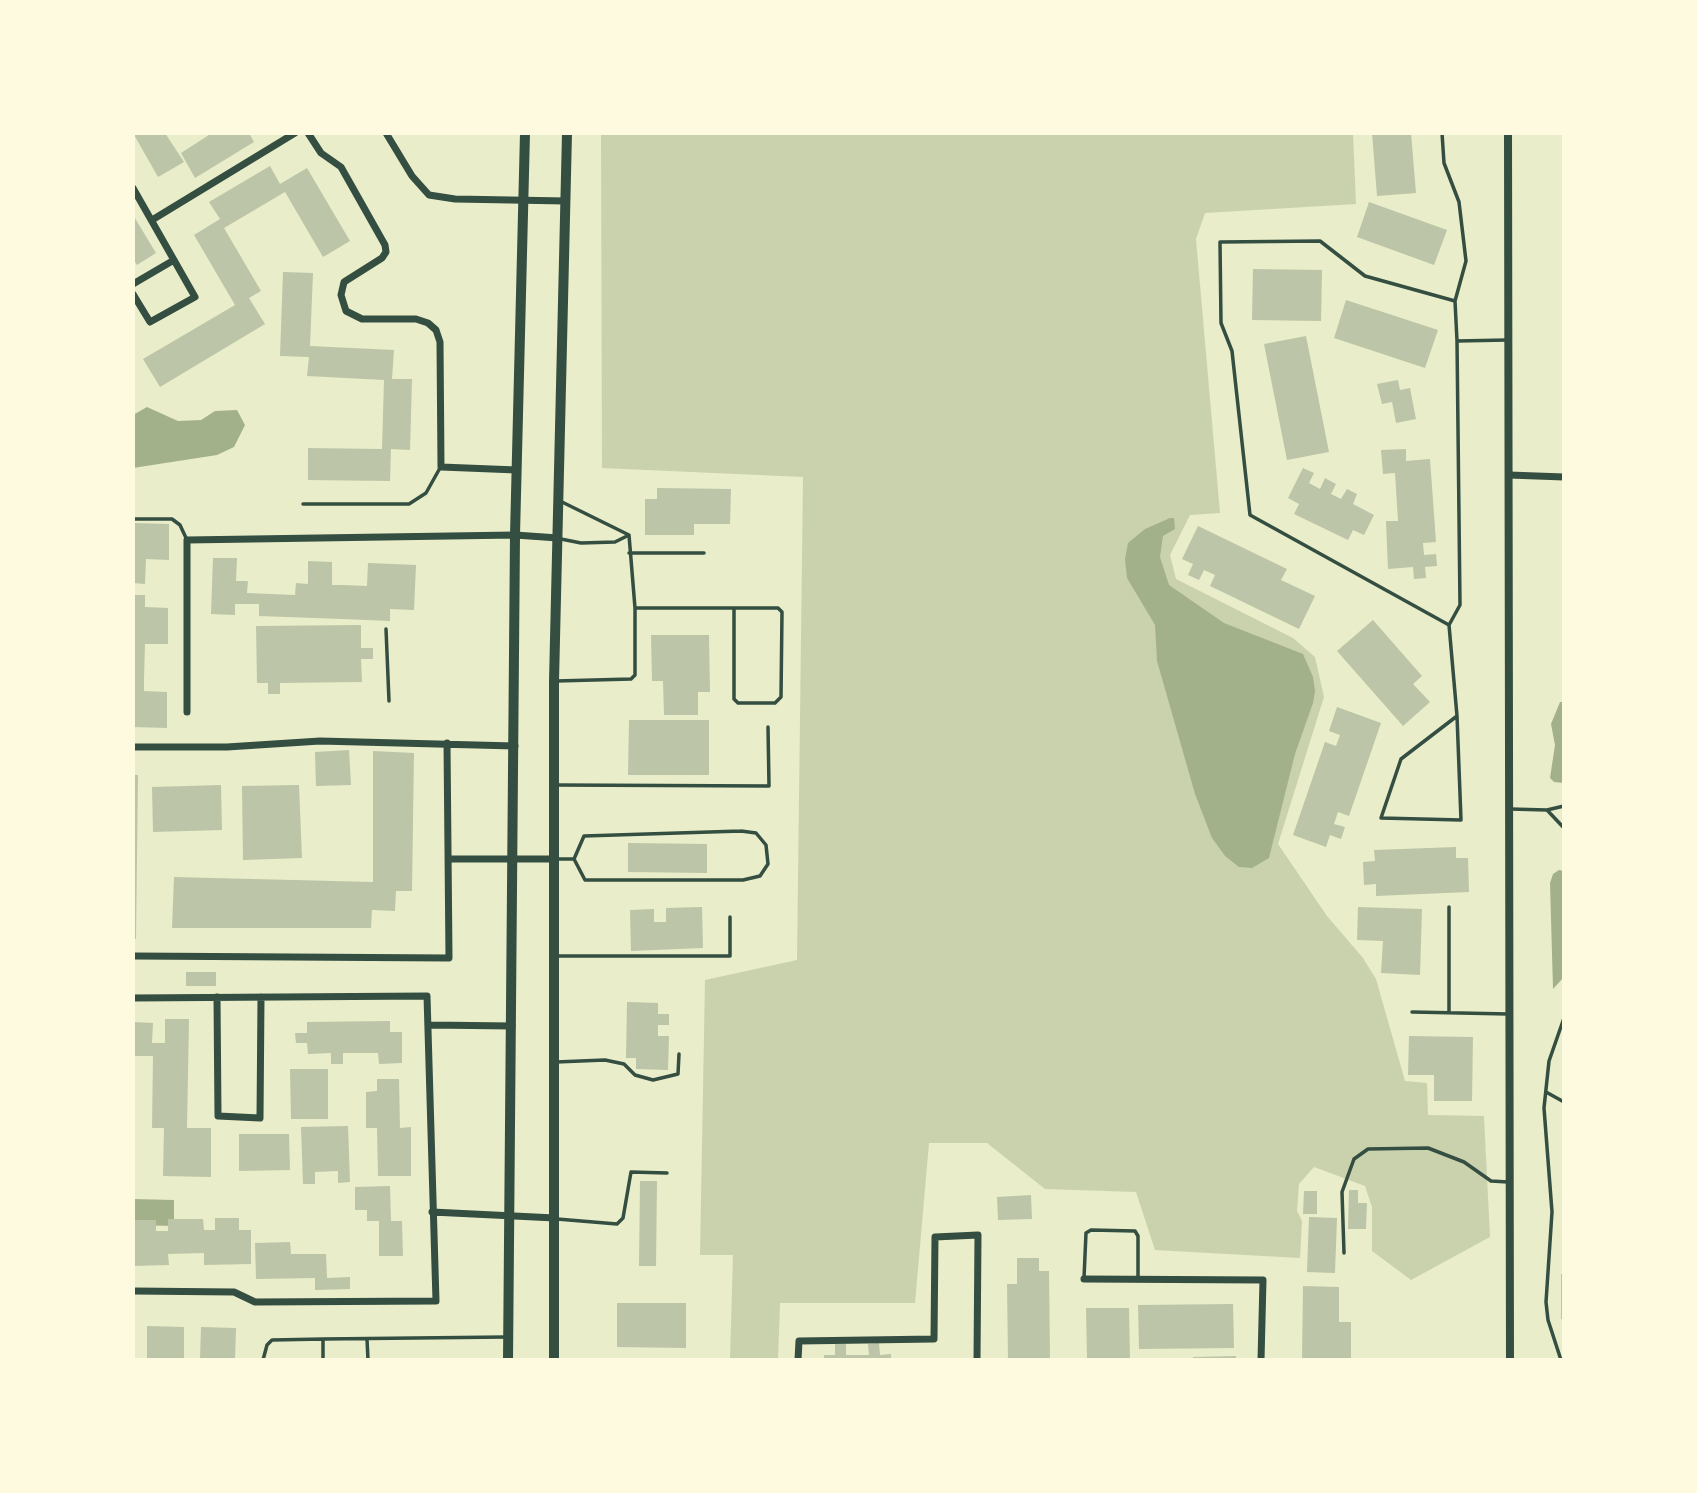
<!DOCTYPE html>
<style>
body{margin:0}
#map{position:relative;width:1697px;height:1493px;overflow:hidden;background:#e9edc9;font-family:"Fira Sans",sans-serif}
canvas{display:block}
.frame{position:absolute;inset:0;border:135px solid #fefae0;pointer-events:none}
</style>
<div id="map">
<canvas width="1697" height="1493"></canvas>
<div class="frame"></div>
</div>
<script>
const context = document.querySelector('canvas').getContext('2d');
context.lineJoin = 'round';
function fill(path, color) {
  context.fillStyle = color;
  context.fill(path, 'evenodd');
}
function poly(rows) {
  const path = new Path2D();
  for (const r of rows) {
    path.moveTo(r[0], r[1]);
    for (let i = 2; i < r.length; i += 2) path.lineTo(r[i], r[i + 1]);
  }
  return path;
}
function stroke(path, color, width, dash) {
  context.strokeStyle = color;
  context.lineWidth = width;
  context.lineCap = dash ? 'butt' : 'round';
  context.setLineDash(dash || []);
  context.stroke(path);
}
const green = poly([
 [601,133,1353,133,1356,204,1205,213,1196,239,1220,513,1190,515,1170,555,1176,579,1293,638,1315,657,1324,697,1278,844,1327,916,1363,958,1376,979,1405,1081,1427,1083,1428,1115,1484,1116,1490,1237,1411,1280,1372,1251,1372,1207,1365,1186,1314,1167,1299,1184,1297,1211,1302,1221,1300,1258,1155,1250,1136,1192,1045,1189,987,1143,929,1143,915,1303,780,1303,778,1360,730,1360,733,1255,700,1255,705,980,797,960,803,477,602,468]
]);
const water = poly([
 [147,407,178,421,201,420,215,411,237,410,245,425,234,447,217,455,133,468,133,415],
 [1170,518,1174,518,1175,529,1163,536,1160,557,1169,585,1224,623,1303,654,1313,677,1315,691,1313,703,1295,754,1269,858,1252,868,1239,867,1225,856,1212,838,1195,794,1157,661,1155,625,1127,578,1125,559,1128,543,1145,529],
 [1560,702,1564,702,1564,783,1554,782,1550,778,1555,745,1551,724],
 [1559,870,1564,871,1564,977,1553,989,1550,883,1553,874],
 [133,1199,174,1200,174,1226,133,1225]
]);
const building = poly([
 [133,133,165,133,184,162,158,177],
 [212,133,249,133,254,142,195,178,181,153],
 [1372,133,1411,133,1416,193,1377,196],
 [270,166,280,184,307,168,350,241,323,257,285,192,224,228,261,291,249,298,265,324,160,387,143,359,235,305,194,235,220,219,209,202],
 [1369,202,1447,230,1434,265,1357,237],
 [133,215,156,253,137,265,133,259],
 [1253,269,1322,270,1321,321,1252,320],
 [283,272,313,273,310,346,394,350,392,379,412,379,410,450,391,449,390,481,308,480,308,448,382,449,384,380,307,376,309,357,280,356],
 [1346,300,1438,330,1425,368,1334,338],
 [1306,336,1329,452,1287,460,1264,344],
 [1398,380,1400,390,1410,388,1416,419,1396,423,1392,402,1382,404,1377,384],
 [1406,449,1406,461,1430,459,1436,542,1423,543,1424,555,1436,554,1437,566,1425,567,1426,578,1414,579,1413,567,1388,569,1386,521,1398,521,1395,473,1383,474,1381,450],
 [1303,468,1314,473,1309,483,1320,489,1325,478,1336,484,1331,494,1341,499,1347,489,1357,494,1353,504,1374,515,1364,535,1353,530,1348,540,1294,514,1299,504,1288,498],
 [657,488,731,489,730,524,694,524,694,535,645,535,645,499,657,499],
 [133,523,169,524,169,560,146,559,145,584,133,583],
 [1198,526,1287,569,1281,580,1315,596,1299,629,1210,586,1215,575,1204,570,1199,580,1188,575,1193,564,1182,559],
 [213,558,237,558,236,581,248,581,247,593,295,595,296,583,308,584,308,561,332,562,332,585,344,585,367,586,368,563,416,565,414,610,390,609,390,621,342,619,259,616,259,604,235,604,235,615,211,614],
 [133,595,145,595,145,607,168,608,168,644,145,644,144,680,144,691,167,692,167,728,133,727],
 [1373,620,1422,676,1413,684,1430,702,1403,726,1337,651],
 [361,625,361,648,373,648,373,659,361,659,362,682,280,683,280,694,268,694,268,683,257,683,256,626],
 [651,635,709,635,710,692,698,692,698,715,664,715,663,681,652,681],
 [1337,707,1381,723,1349,816,1338,812,1334,824,1345,827,1341,839,1330,835,1326,847,1293,835,1325,742,1336,746,1340,735,1329,731],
 [629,720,709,720,709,775,628,775],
 [349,750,351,785,316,786,315,752],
 [373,751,414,753,412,891,396,891,395,911,372,910,371,928,172,928,174,877,373,882],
 [133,775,138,775,136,939,133,939],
 [221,785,222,830,153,832,152,787],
 [299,785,302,858,243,860,242,786],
 [628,843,707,844,707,873,628,872],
 [1456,847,1456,858,1468,858,1469,892,1376,896,1376,884,1364,885,1363,862,1375,861,1374,850],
 [702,907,703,948,631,951,630,910,654,909,654,922,666,922,666,908],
 [1358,907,1422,909,1420,975,1381,973,1383,941,1357,940],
 [186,972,216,972,216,986,186,986],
 [627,1002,658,1003,658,1014,669,1014,669,1025,658,1025,658,1036,669,1036,668,1070,636,1069,636,1058,626,1058],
 [165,1019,189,1019,187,1128,211,1128,211,1177,163,1176,164,1128,152,1128,153,1056,133,1056,133,1022,153,1023,152,1043,165,1043],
 [390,1021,390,1032,402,1032,402,1063,379,1064,378,1053,343,1053,343,1064,331,1064,331,1053,308,1054,307,1043,296,1043,295,1033,307,1033,307,1022],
 [1409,1036,1473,1037,1472,1101,1434,1101,1434,1075,1408,1075],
 [290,1069,328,1069,328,1119,291,1119],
 [377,1079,399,1079,400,1128,411,1127,411,1176,378,1176,377,1128,366,1128,366,1092,377,1091],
 [348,1126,350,1182,338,1183,338,1171,315,1172,315,1184,303,1184,301,1127],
 [239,1134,289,1134,290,1170,239,1171],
 [640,1181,657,1181,656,1266,639,1266],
 [390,1186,391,1221,402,1221,403,1256,379,1256,379,1221,367,1221,367,1210,355,1210,355,1187],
 [1349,1190,1358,1190,1358,1203,1367,1203,1366,1229,1348,1229],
 [1304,1191,1317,1191,1317,1214,1303,1214],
 [1031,1195,1032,1219,998,1220,997,1197],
 [1309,1217,1337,1218,1335,1273,1307,1272],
 [215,1218,239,1218,239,1230,251,1230,251,1264,204,1265,204,1253,168,1254,169,1265,133,1266,133,1220,156,1220,156,1231,168,1231,168,1219,203,1219,204,1230,215,1230],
 [290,1242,291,1254,326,1254,327,1278,350,1277,350,1289,315,1290,315,1278,256,1279,255,1243],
 [1017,1258,1039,1258,1039,1271,1049,1271,1050,1360,1008,1360,1007,1284,1017,1284],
 [1561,1274,1564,1274,1564,1319,1561,1319],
 [1303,1286,1339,1287,1339,1322,1351,1322,1351,1360,1302,1360],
 [617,1303,686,1303,686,1348,617,1347],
 [1233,1304,1234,1348,1139,1349,1138,1305],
 [1086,1308,1129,1308,1130,1360,1087,1360],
 [147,1326,184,1327,184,1360,147,1360],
 [201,1327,236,1328,235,1360,200,1360],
 [879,1343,880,1355,891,1354,891,1360,824,1360,824,1355,835,1355,835,1344,846,1344,846,1355,869,1355,868,1344],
 [1236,1356,1236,1360,1193,1360,1193,1357]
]);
const service = poly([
 [1442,133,1444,163,1459,202,1466,261,1455,301,1457,341],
 [560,501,629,535,615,542,581,543,561,539],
 [303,504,409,504,426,493,440,468],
 [133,519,172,519,180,525,187,540],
 [629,553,704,553],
 [1564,571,1564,651],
 [635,608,778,608,782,612,781,697,775,703,738,703,734,699,734,609],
 [1449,625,1250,515,1232,351,1221,323,1220,242,1320,241,1365,276,1455,301],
 [386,629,389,701],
 [556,681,631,679,635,675,635,608,629,535],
 [1457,716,1461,820,1381,818,1401,759,1457,716,1449,625,1460,605,1457,341,1507,340],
 [556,785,769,786,768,727],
 [1510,809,1547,810,1564,806],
 [1547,810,1564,828],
 [741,831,756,833,766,845,768,864,760,876,743,880,585,880,574,859,584,836,741,831],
 [556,859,574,859],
 [1449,907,1449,1013],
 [556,956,730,956,730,917],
 [1412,1012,1508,1014],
 [556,1062,605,1060,624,1064,635,1075,653,1080,678,1074,679,1054],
 [1546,1092,1564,1102],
 [557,1219,617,1224,623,1218,631,1172,667,1173],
 [1344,1253,1342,1192,1354,1159,1368,1149,1428,1148,1464,1162,1491,1181,1508,1182],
 [1084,1278,1086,1233,1091,1230,1135,1231,1138,1236,1138,1277],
 [367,1339,368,1360],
 [263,1360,267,1345,272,1340,323,1339],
 [323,1360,323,1339,506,1337],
 [1561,1360,1548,1320,1546,1302,1552,1212,1544,1108,1549,1061,1564,1018]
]);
const minor = poly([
 [308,133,321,153,341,167,385,245,386,252,382,258,344,282,341,295,346,311,362,319,416,319,428,323,436,330,440,342,441,467,517,470],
 [386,133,412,176,429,195,455,199,566,201],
 [133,188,195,297,150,322,133,294],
 [152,220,295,133],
 [133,284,174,260],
 [1509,475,1564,477],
 [187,712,187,540,515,535,558,538],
 [133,747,227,747,320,741,515,746],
 [448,859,554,859],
 [133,956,449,958,447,743],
 [217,997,218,1116,260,1118,261,997],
 [133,998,427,996,436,1301,255,1302,234,1292,133,1291],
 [429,1025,512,1026],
 [432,1212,555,1218],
 [1084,1279,1263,1280,1261,1360],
 [798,1360,799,1341,934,1339,935,1237,978,1235,977,1360]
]);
const tertiary = poly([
 [1508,133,1510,1360]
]);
const primary = poly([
 [508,1360,515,535,525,133],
 [554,1360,554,681,567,133]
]);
fill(green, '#cad2ad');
fill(water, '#a3b18a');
fill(building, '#bcc5a7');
stroke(service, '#344e41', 3.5);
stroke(minor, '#344e41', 7);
stroke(tertiary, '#344e41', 8);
stroke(primary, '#344e41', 10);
</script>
